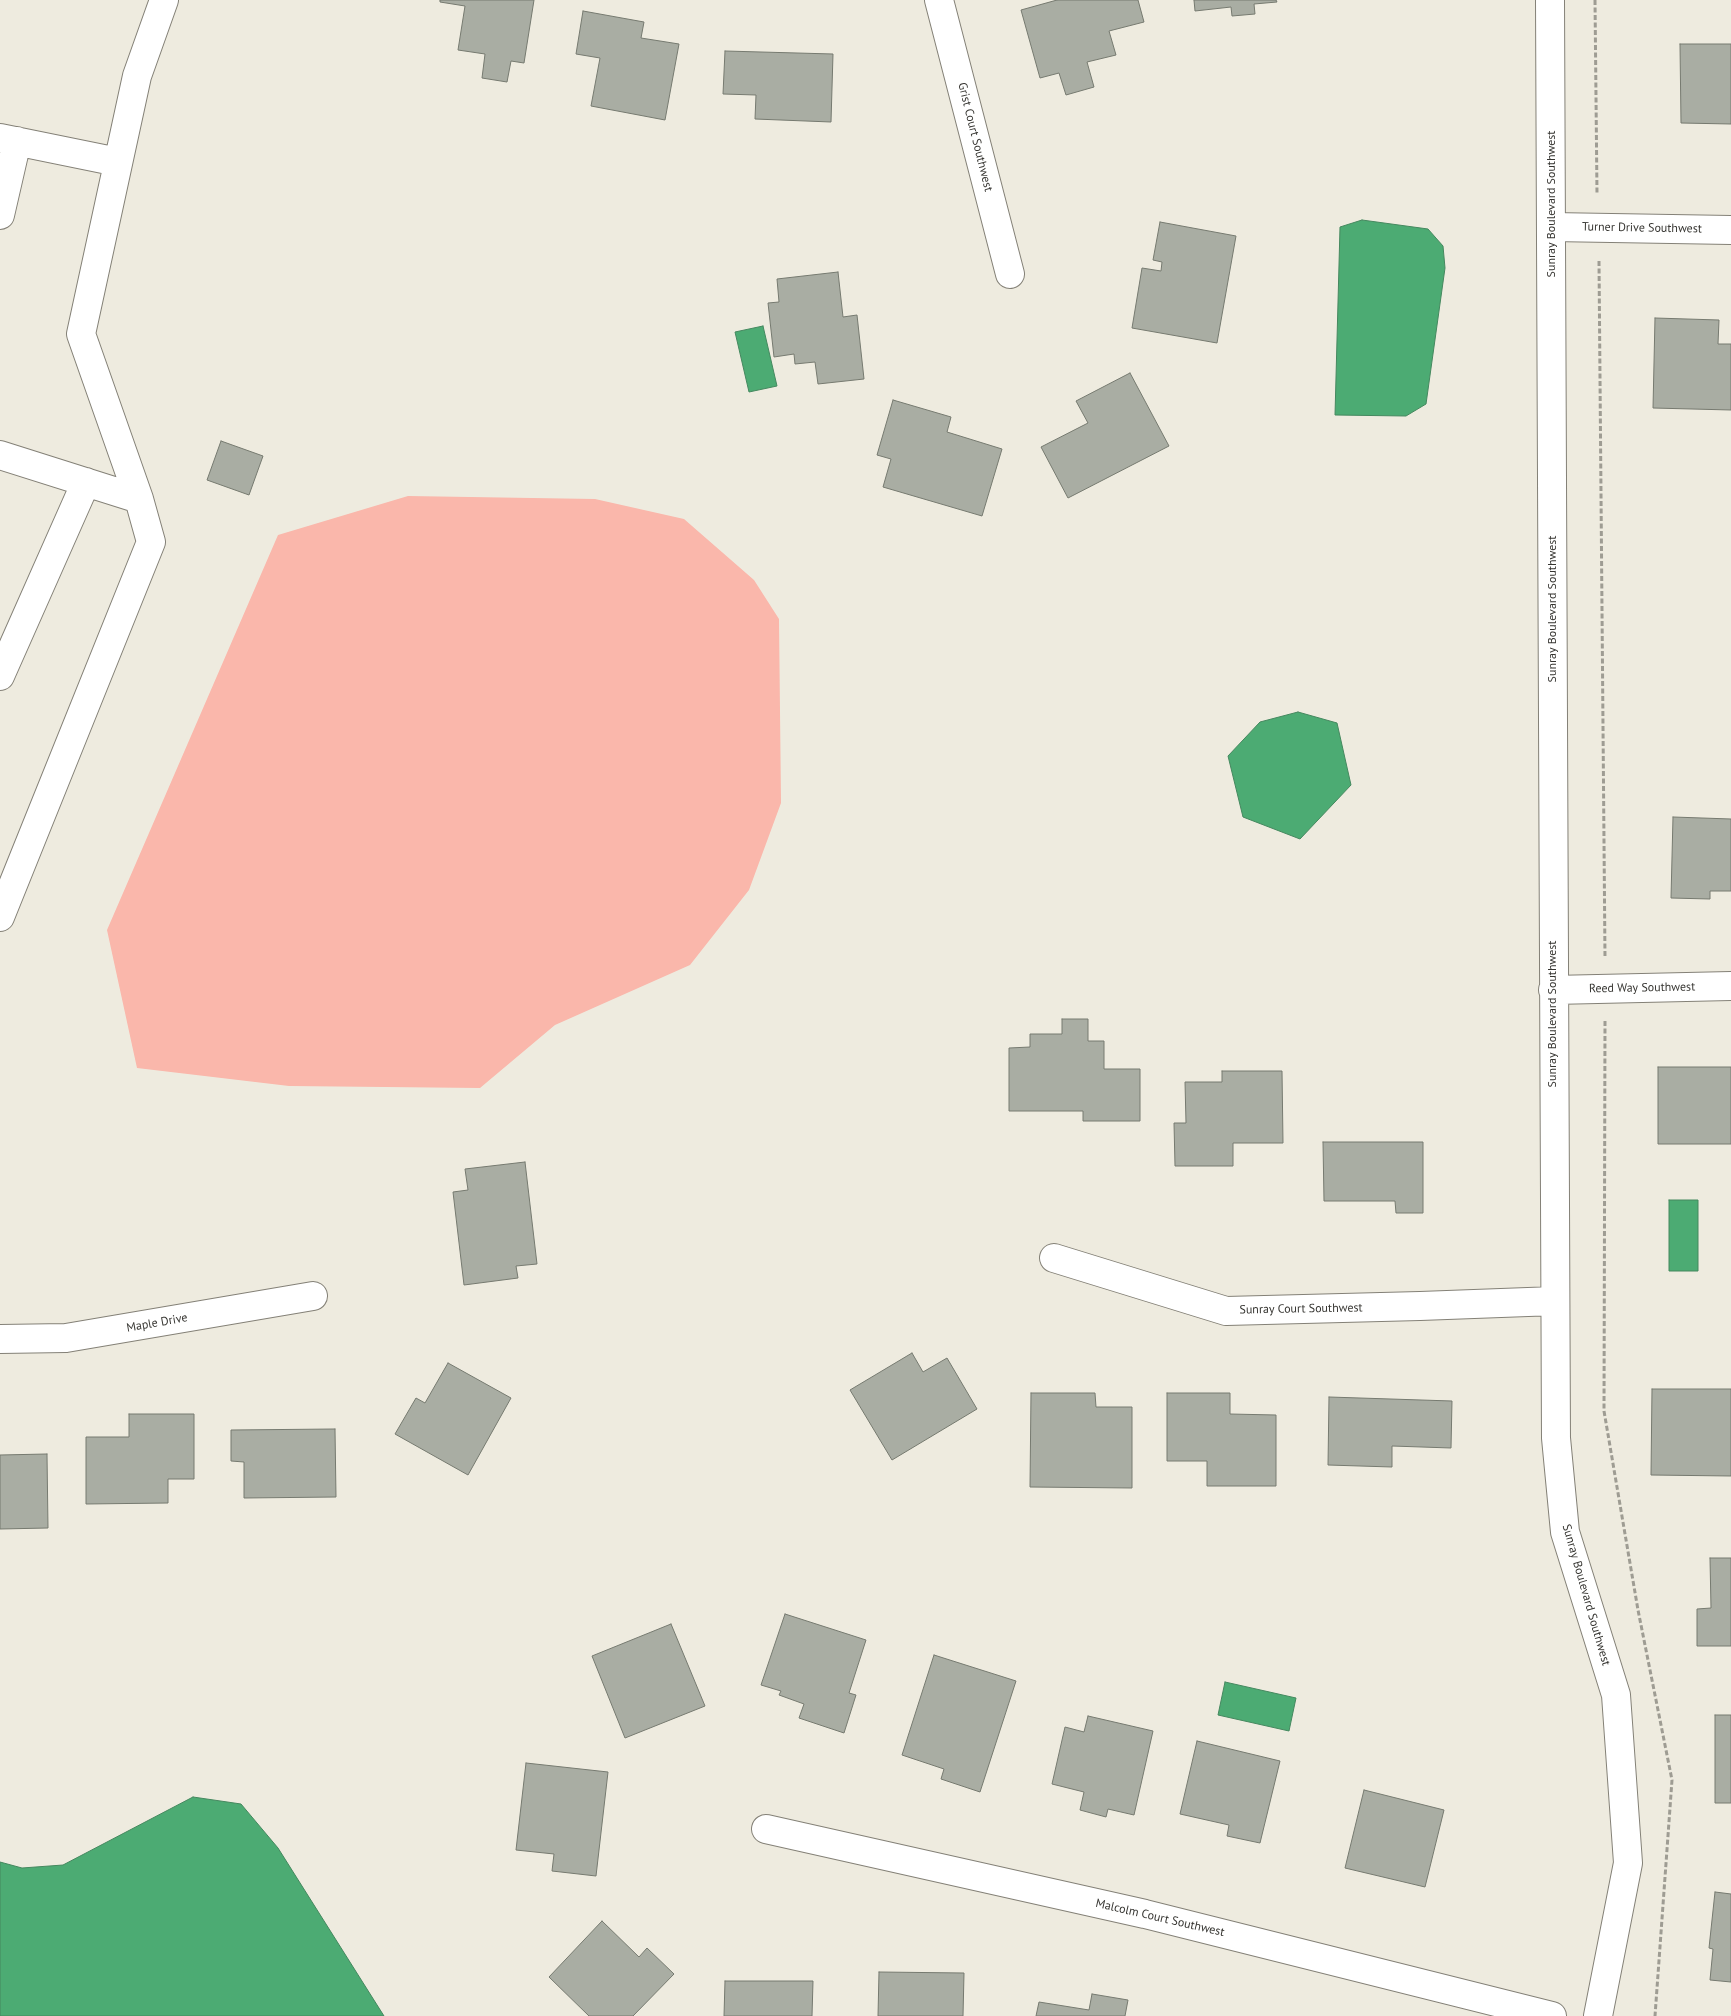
<!DOCTYPE html>
<style>
body{margin:0}
canvas{display:block;background:#eeebdf}
</style>
<canvas width="1731" height="2016"></canvas>
<script>
const context = document.querySelector('canvas').getContext('2d');
context.lineJoin = 'round';
function fill(path, color) {
  context.fillStyle = color;
  context.fill(path, 'evenodd');
}
function poly(rows) {
  const path = new Path2D();
  for (const r of rows) {
    path.moveTo(r[0], r[1]);
    for (let i = 2; i < r.length; i += 2) path.lineTo(r[i], r[i + 1]);
  }
  return path;
}
function stroke(path, color, width, dash) {
  context.strokeStyle = color;
  context.lineWidth = width;
  context.lineCap = dash ? 'butt' : 'round';
  context.setLineDash(dash || []);
  context.stroke(path);
}
function label(font, color, halo, rows, align = 'center') {
  context.font = font + ' "PT Sans",sans-serif';
  context.lineWidth = 5;
  context.setLineDash([]);
  context.textBaseline = 'middle';
  context.strokeStyle = halo;
  context.fillStyle = color;
  for (const [text, x, y, turn = 0] of rows) {
    context.save();
    context.translate(x, y);
    context.rotate((+turn || 0) * Math.PI / 180);
    context.textAlign = isNaN(turn) ? turn : align;
    if (halo) context.strokeText(text, 0, 0);
    context.fillText(text, 0, 0);
    context.restore();
  }
}
const green = poly([
 [408,496,595,499,684,519,754,580,779,619,781,803,749,890,690,965,555,1025,480,1088,289,1086,137,1068,107,930,278,535]
]);
const water = poly([
 [1362,220,1428,229,1443,246,1445,268,1426,404,1406,416,1335,415,1340,227,1362,220],
 [763,326,777,386,749,392,735,332,763,326],
 [1298,712,1337,723,1351,785,1300,839,1243,817,1228,756,1260,722,1298,712],
 [1669,1200,1698,1200,1698,1271,1669,1271,1669,1200],
 [1225,1682,1296,1698,1289,1731,1218,1715,1225,1682],
 [193,1797,241,1804,278,1848,384,2016,0,2016,0,1862,22,1868,63,1865,193,1797]
]);
const building = poly([
 [440,0,534,0,524,63,511,61,507,82,482,78,485,54,458,50,465,6,440,2,440,0],
 [1057,0,1138,0,1144,22,1109,31,1116,55,1087,62,1094,87,1066,95,1059,73,1040,78,1021,10,1057,0],
 [1194,0,1276,0,1277,2,1254,4,1255,14,1232,16,1231,7,1195,11,1194,0],
 [583,11,644,22,641,38,679,44,665,120,591,106,600,58,576,54,583,11],
 [1680,44,1731,44,1731,124,1681,123,1680,44],
 [725,51,833,54,831,122,755,119,756,95,723,94,725,51],
 [1160,222,1236,236,1217,343,1132,328,1142,268,1161,271,1162,262,1153,260,1160,222],
 [838,272,843,317,857,315,864,379,818,384,815,362,795,364,794,354,774,357,768,303,779,302,777,279,838,272],
 [1655,318,1719,320,1718,344,1731,344,1731,410,1653,408,1655,318],
 [1130,373,1169,446,1068,498,1041,447,1088,423,1076,401,1130,373],
 [893,400,951,417,947,432,1002,449,982,516,883,487,891,459,877,455,893,400],
 [221,441,263,456,249,495,207,480,221,441],
 [1673,817,1731,819,1731,891,1710,891,1710,899,1671,898,1673,817],
 [1062,1019,1088,1019,1088,1041,1104,1041,1104,1069,1140,1069,1140,1121,1083,1121,1083,1111,1009,1111,1009,1048,1030,1047,1030,1034,1062,1034,1062,1019],
 [1658,1067,1731,1067,1731,1144,1658,1144,1658,1067],
 [1222,1071,1282,1071,1283,1143,1233,1143,1233,1166,1175,1166,1174,1123,1186,1123,1185,1082,1222,1082,1222,1071],
 [1323,1142,1423,1142,1423,1213,1396,1213,1395,1201,1324,1201,1323,1142],
 [525,1162,537,1264,516,1266,518,1278,464,1285,453,1192,468,1190,465,1169,525,1162],
 [912,1353,923,1372,947,1358,977,1409,892,1460,850,1390,912,1353],
 [448,1363,511,1398,468,1475,395,1434,416,1398,425,1403,448,1363],
 [1652,1389,1731,1389,1731,1476,1651,1475,1652,1389],
 [1031,1393,1095,1393,1096,1407,1132,1407,1132,1488,1030,1487,1031,1393],
 [1167,1393,1230,1393,1230,1414,1276,1415,1276,1486,1207,1486,1207,1461,1167,1461,1167,1393],
 [1329,1397,1452,1401,1451,1448,1392,1446,1392,1467,1328,1465,1329,1397],
 [129,1414,194,1414,194,1479,168,1479,168,1503,86,1504,86,1437,129,1437,129,1414],
 [335,1429,336,1497,244,1498,244,1462,231,1461,231,1430,335,1429],
 [47,1454,48,1528,0,1529,0,1455,47,1454],
 [1710,1558,1731,1558,1731,1646,1697,1646,1697,1609,1711,1608,1710,1558],
 [785,1614,866,1640,849,1693,856,1695,844,1733,799,1718,804,1704,779,1695,781,1691,761,1685,785,1614],
 [671,1624,705,1706,625,1738,592,1656,671,1624],
 [934,1655,1016,1681,980,1792,941,1779,944,1769,902,1755,934,1655],
 [1715,1715,1731,1715,1731,1803,1715,1803,1715,1715],
 [1088,1716,1153,1731,1134,1815,1108,1809,1106,1817,1080,1810,1084,1792,1052,1784,1065,1727,1084,1732,1088,1716],
 [1197,1741,1280,1761,1260,1843,1227,1836,1229,1825,1180,1814,1197,1741],
 [526,1763,608,1772,596,1876,552,1871,554,1854,516,1850,526,1763],
 [1364,1790,1444,1810,1425,1887,1345,1868,1364,1790],
 [1715,1892,1731,1894,1731,1982,1710,1980,1713,1949,1709,1948,1715,1892],
 [602,1921,639,1957,647,1948,674,1974,633,2016,589,2016,549,1977,602,1921],
 [879,1972,964,1973,963,2016,878,2016,879,1972],
 [725,1981,813,1981,812,2016,724,2016,725,1981],
 [1092,1994,1128,2000,1125,2016,1036,2016,1039,2002,1089,2010,1092,1994]
]);
const path = poly([
 [1595,0,1597,194],
 [1599,261,1605,957],
 [1605,1021,1604,1411,1638,1610,1672,1780,1655,2016]
]);
const minor = poly([
 [939,0,1010,274],
 [1550,0,1556,1438,1565,1532,1616,1695,1628,1863,1598,2016],
 [0,138,118,162],
 [0,215,17,141],
 [1552,227,1731,230],
 [0,455,139,499],
 [0,676,86,482],
 [0,917,151,542,139,499,81,334,137,76,164,0],
 [1553,990,1731,986],
 [1054,1258,1226,1311,1420,1306,1555,1301],
 [0,1339,66,1338,313,1296],
 [766,1829,1145,1914,1552,2016]
]);
const streetNames = [
 ["Grist Court Southwest",975,137,76],
 ["Sunray Boulevard Southwest",1552,204,-90],
 ["Turner Drive Southwest",1642,228,1],
 ["Sunray Boulevard Southwest",1553,609,-90],
 ["Reed Way Southwest",1642,988,-1],
 ["Sunray Boulevard Southwest",1553,1014,-90],
 ["Sunray Court Southwest",1301,1309,-1],
 ["Maple Drive",157,1323,-10],
 ["Sunray Boulevard Southwest",1586,1595,74],
 ["Malcolm Court Southwest",1160,1918,13]
];
fill(green, '#fab7ab');
fill(water, '#4cab73');
stroke(water, '#45885f', 1);
fill(building, '#a9ada3');
stroke(building, '#767a70', 1);
stroke(minor, '#848177', 30);
stroke(path, '#9e9c93', 3, [5, 2.5]);
stroke(minor, '#fff', 28);
label('12px', '#363531', '#fff', streetNames);
</script>
